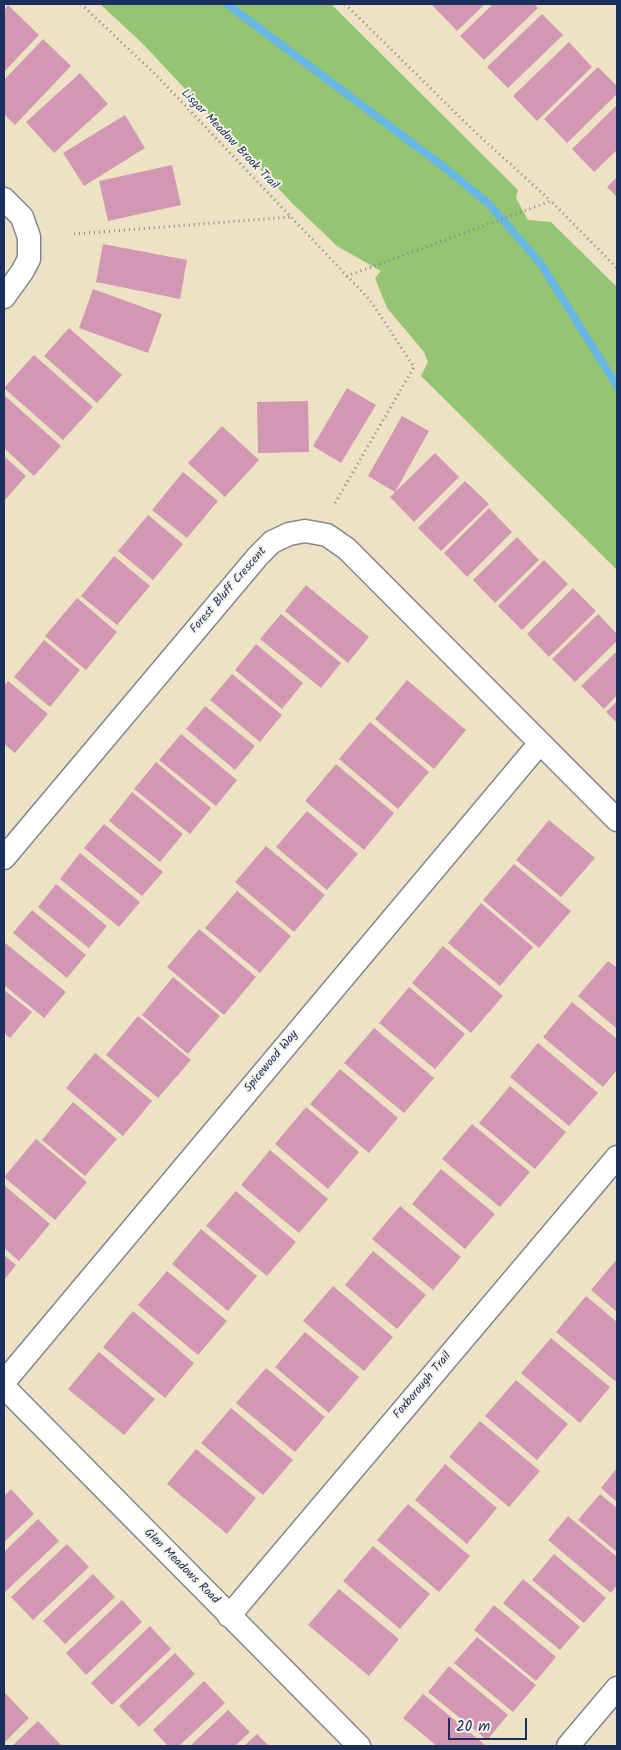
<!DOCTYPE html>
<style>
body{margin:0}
#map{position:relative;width:621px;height:1750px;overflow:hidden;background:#eee2c4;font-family:Kalam,sans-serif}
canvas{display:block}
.frame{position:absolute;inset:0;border:5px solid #1b2f5e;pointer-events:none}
.scale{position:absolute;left:448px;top:1718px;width:79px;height:22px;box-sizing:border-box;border:2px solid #1b2f5e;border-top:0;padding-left:6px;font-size:15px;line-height:18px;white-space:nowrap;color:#1b2f5e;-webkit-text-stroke:4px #f7f3e8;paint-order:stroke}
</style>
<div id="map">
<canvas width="621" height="1750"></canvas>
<div class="frame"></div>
<div class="scale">20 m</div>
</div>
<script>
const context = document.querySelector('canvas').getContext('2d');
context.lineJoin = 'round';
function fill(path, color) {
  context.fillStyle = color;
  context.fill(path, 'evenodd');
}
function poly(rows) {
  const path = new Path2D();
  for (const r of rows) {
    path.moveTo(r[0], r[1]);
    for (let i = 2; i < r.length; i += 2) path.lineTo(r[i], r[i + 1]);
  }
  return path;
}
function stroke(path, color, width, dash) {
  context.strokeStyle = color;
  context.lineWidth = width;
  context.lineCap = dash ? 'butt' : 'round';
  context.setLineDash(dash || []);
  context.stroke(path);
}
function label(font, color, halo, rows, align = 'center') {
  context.font = font + ' Kalam,sans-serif';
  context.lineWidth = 4;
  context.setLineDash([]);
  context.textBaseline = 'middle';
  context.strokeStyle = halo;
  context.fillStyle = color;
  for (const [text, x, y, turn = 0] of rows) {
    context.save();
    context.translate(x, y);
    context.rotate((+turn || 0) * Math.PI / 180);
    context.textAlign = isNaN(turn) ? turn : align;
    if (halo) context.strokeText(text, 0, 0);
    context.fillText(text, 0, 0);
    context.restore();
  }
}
const green = poly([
 [100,4,331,4,518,190,516,198,528,220,551,222,617,287,617,570,421,376,428,362,424,352,387,308,375,278,381,271,337,246,292,203,142,43]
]);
const stream = poly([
 [227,4,444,167,489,204,541,264,617,386]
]);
const building = poly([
 [431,4,485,4,457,31],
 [493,4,534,4,538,8,484,60,460,36],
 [8,5,39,35,4,72,4,11],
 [542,14,563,35,508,88,487,67],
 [43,39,71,66,15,125,4,114,4,80],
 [569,42,592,67,537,121,513,96],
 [598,67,617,86,617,94,567,143,544,119],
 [80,73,108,104,54,153,26,122],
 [617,105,617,150,594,172,572,149],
 [125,115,145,148,84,186,63,153],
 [172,165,181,205,108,221,99,181],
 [617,177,617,197,607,187],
 [103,244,187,260,180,299,96,282],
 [93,289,162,314,148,353,79,328],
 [69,328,122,375,97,403,44,356],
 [34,355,93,407,63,440,4,388],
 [347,388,376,405,341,463,313,446],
 [4,395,61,446,34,476,4,448],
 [308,401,309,452,258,453,257,402],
 [402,416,429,431,395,492,368,476],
 [222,426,259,460,225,497,188,463],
 [435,453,459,477,414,522,390,497],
 [4,456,26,476,4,501],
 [183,472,218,501,187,538,152,510],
 [465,481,489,504,441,551,418,528],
 [489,508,512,532,467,577,444,553],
 [148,515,183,544,153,580,118,551],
 [517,537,539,560,495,603,473,580],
 [114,556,150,586,117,625,81,596],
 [544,560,568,584,522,630,498,606],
 [306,585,369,637,348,663,285,611],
 [573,588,596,611,549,657,527,634],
 [77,598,117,632,86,670,45,636],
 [281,614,341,663,321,688,260,639],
 [598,614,617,634,617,641,575,682,552,659],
 [44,640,80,670,50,707,14,677],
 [256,644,303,683,282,709,235,670],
 [617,651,617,695,604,709,581,686],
 [232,674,282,715,260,742,210,700],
 [407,680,466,730,434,769,375,719],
 [8,681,48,714,15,753,4,744,4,686],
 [617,701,617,723,606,712],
 [205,706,255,746,235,770,186,729],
 [370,722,429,772,398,809,339,759],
 [181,734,237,780,216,806,159,760],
 [156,762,211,808,190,834,134,789],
 [336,764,394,813,364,850,305,801],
 [132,792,183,834,160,862,109,821],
 [307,811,358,854,327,890,276,847],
 [549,820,595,858,561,897,516,860],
 [104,824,163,872,142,896,84,848],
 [266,846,325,895,294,932,235,882],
 [80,853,140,902,119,927,60,879],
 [514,864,571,911,539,948,483,900],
 [56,884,107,926,89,948,38,907],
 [237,891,291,936,260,973,205,928],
 [481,903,533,947,500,986,448,943],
 [32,910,86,955,67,978,13,933],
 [199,929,256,977,224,1015,167,967],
 [4,942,66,992,44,1018,4,985],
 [443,946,503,996,471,1033,412,983],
 [608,961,617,968,617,1029,578,996],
 [173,977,220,1016,188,1054,142,1015],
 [409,987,465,1034,435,1069,379,1023],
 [4,990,32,1012,10,1038,4,1033],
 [572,1002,617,1039,617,1070,603,1087,543,1037],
 [138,1016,191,1060,158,1098,106,1055],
 [374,1028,434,1078,404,1113,344,1063],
 [538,1043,598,1093,569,1126,510,1077],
 [95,1053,152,1101,123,1136,66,1088],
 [340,1069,398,1118,369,1153,310,1104],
 [510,1086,566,1132,535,1169,479,1123],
 [73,1102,117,1139,85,1176,42,1140],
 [306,1107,359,1152,328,1189,275,1144],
 [472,1124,530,1172,500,1207,442,1159],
 [36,1139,87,1182,55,1220,4,1177],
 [270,1150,328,1199,299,1233,241,1185],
 [441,1169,495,1214,465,1249,412,1204],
 [4,1185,50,1224,19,1261,4,1248],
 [236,1191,296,1242,267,1276,206,1226],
 [400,1206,461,1257,433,1290,372,1239],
 [201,1229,257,1276,228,1311,172,1264],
 [373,1251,426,1295,397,1329,345,1285],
 [4,1255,16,1265,4,1280],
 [617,1259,617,1312,591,1290],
 [167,1271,227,1321,198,1355,138,1305],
 [333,1286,393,1337,364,1371,303,1321],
 [586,1296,617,1322,617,1379,615,1381,556,1332],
 [133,1311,194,1363,165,1398,103,1347],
 [305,1332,359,1377,329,1413,275,1367],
 [551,1338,610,1387,580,1423,521,1373],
 [99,1352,155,1399,124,1435,68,1389],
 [266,1368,325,1417,295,1452,236,1403],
 [516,1380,568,1424,537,1460,485,1416],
 [231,1408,293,1460,263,1495,201,1443],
 [480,1421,540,1471,509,1507,449,1457],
 [196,1449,256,1498,227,1534,167,1484],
 [445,1464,497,1508,467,1544,415,1500],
 [617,1468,617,1502,601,1488],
 [11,1489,34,1514,4,1542,4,1496],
 [600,1494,617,1508,617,1552,578,1520],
 [408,1504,470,1556,439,1592,377,1540],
 [568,1516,617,1557,617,1585,611,1593,548,1540],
 [38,1519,59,1541,5,1592,4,1552],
 [67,1544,89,1567,33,1620,11,1597],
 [373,1546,430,1594,400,1629,343,1581],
 [554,1554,606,1598,584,1623,532,1580],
 [93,1574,115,1597,65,1644,43,1621],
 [523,1579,580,1627,560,1650,503,1603],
 [339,1589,399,1639,369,1676,308,1625],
 [122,1600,142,1622,86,1675,66,1653],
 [494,1605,556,1657,536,1681,474,1630],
 [150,1626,171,1649,112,1705,91,1683],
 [477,1637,536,1685,513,1712,454,1663],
 [175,1653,195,1674,139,1727,119,1706],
 [449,1666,508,1715,487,1740,428,1692],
 [204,1681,225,1703,179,1746,168,1746,153,1730],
 [4,1692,29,1718,4,1743],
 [423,1694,484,1744,482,1746,437,1746,403,1718],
 [228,1710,250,1732,235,1746,190,1746],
 [38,1721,62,1746,12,1746],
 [257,1734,269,1746,244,1746]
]);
const path = poly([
 [81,4,155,74,347,276,551,201,617,268],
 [345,4,475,132,551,201],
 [74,234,290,217],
 [335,503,414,367,370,300,347,276]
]);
const street = poly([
 [4,199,22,217,29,237,29,259,22,272,4,297],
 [4,858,258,556,272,542,289,534,305,531,327,535,347,549,617,820],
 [4,1382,540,743],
 [4,1387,359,1746],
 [229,1616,617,1157],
 [568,1746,617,1688]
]);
const streetNames = [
 ["Lisgar Meadow Brook Trail",229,140,46],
 ["Forest Bluff Crescent",229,591,-49],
 ["Spicewood Way",272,1062,-50],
 ["Foxborough Trail",423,1386,-50],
 ["Glen Meadows Road",181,1567,45]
];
fill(green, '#95c473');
stroke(stream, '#67b7e2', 8);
fill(building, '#d298b3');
stroke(street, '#848891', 25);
stroke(path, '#848891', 3, [1, 4]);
stroke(street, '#fff', 22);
label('12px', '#1b2f5e', '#f7f3e8', streetNames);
</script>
